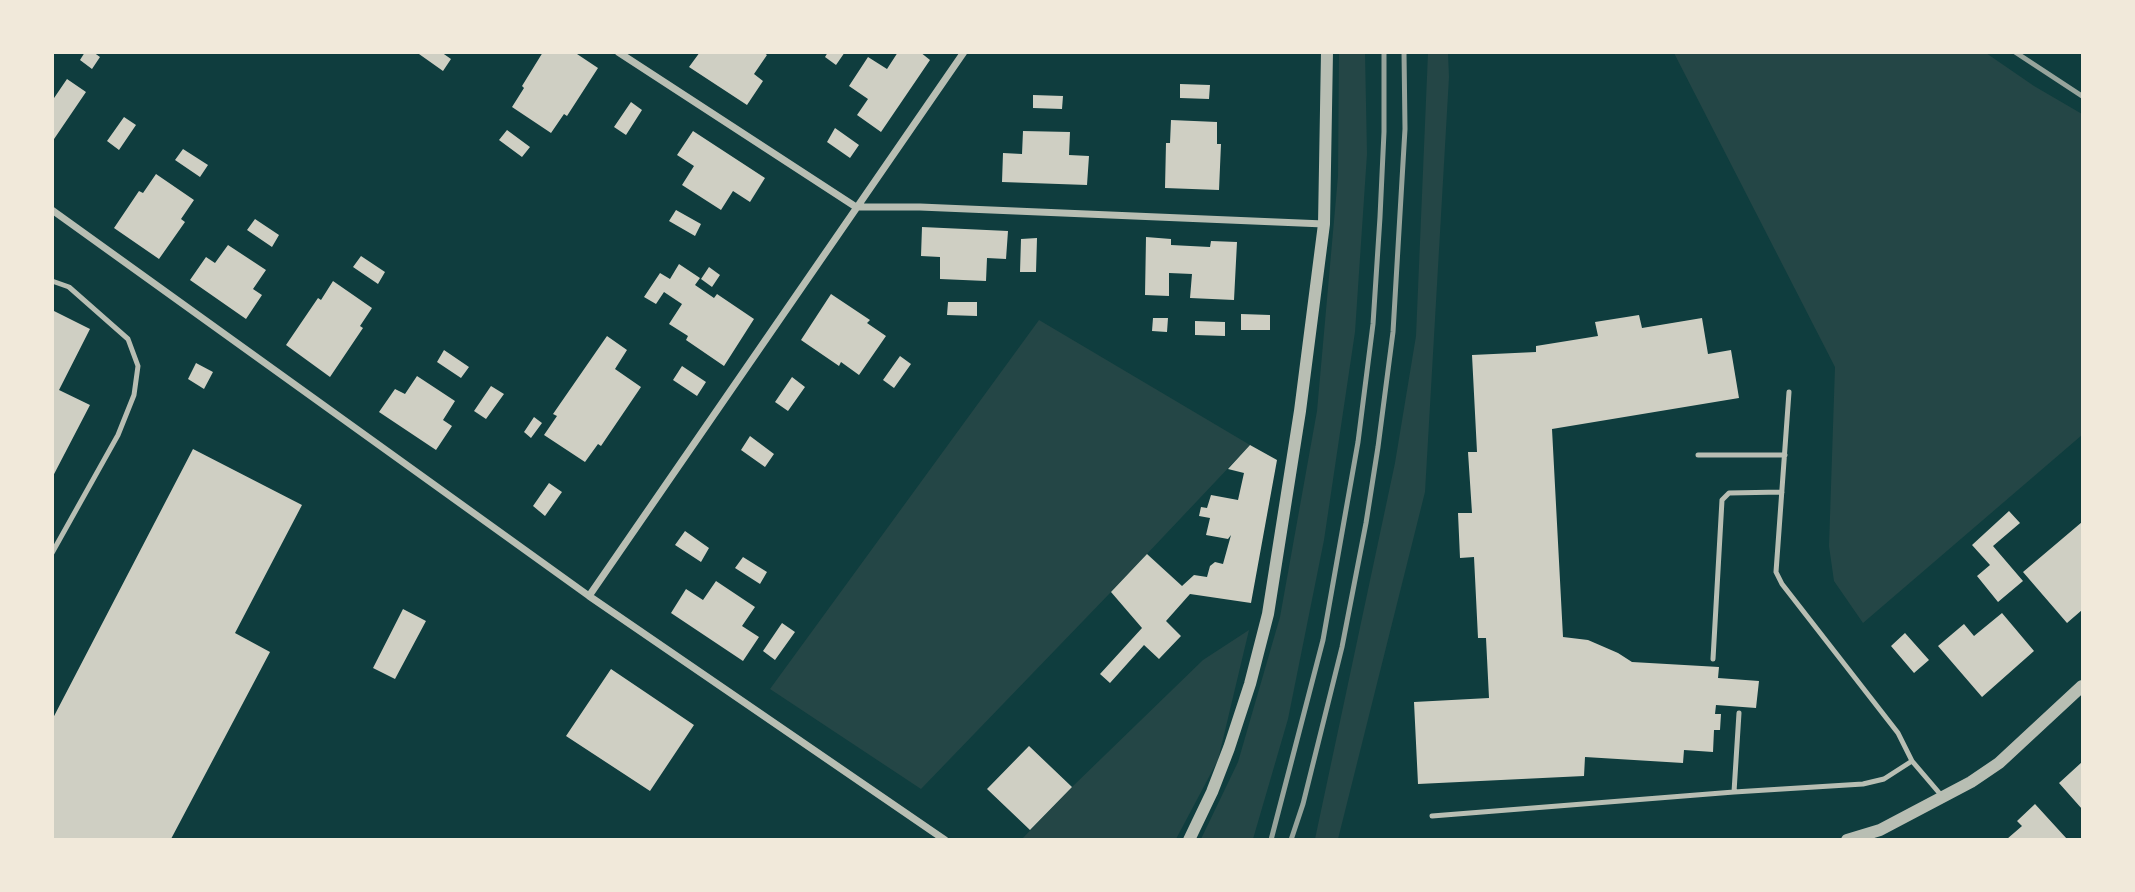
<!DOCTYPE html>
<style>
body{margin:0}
#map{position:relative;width:2135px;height:892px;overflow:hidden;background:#0f3d3e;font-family:"Work Sans",sans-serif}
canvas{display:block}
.frame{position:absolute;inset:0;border:54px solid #f1e9da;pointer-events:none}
</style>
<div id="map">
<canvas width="2135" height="892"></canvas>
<div class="frame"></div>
</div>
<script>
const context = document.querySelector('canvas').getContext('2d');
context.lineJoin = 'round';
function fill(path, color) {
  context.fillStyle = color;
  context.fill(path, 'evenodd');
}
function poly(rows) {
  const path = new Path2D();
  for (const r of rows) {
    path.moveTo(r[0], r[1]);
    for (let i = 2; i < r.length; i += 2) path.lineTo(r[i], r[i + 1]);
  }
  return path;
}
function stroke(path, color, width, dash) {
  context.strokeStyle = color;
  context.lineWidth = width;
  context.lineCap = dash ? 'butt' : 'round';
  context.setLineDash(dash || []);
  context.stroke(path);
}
const green = poly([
 [1339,53,1365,53,1367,154,1355,332,1324,540,1288,719,1253,839,1201,839,1238,762,1280,617,1317,411,1338,176],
 [1428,53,1448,53,1449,77,1425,492,1338,839,1315,839,1395,463,1416,336],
 [1674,53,1986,53,2034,86,2082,114,2082,435,1863,623,1834,581,1829,546,1835,367],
 [1039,320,1250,445,1111,592,921,789,770,689],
 [1249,630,1218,760,1176,839,1021,840,1072,787,1203,660]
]);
const building = poly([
 [85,52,93,52,100,57,92,69,80,60],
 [420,52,441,52,451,59,443,71,419,54],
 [543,52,574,52,598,68,567,116,564,114,551,133,512,107,524,88,522,86],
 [700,52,763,52,767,55,754,74,763,81,747,105,689,67],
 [828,52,845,52,836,65,825,57],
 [898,52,920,52,930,60,881,132,857,115,868,99,849,86,868,57,887,69],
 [67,79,86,92,52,142,52,101],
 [1180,84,1210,85,1209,99,1180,98],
 [1033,95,1063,96,1062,109,1033,108],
 [631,102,642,110,626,135,614,127],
 [124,117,136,125,119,150,107,141],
 [1171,120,1217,122,1217,144,1221,144,1219,190,1165,188,1166,143,1170,143],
 [835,128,859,145,850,158,827,142],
 [507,130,530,147,522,157,499,140],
 [693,131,765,178,750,202,733,191,721,210,682,185,694,166,677,155],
 [1023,131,1070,132,1069,155,1089,156,1087,185,1002,182,1003,153,1022,154],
 [183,149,208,165,200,177,175,160],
 [156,174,194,200,181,219,185,222,159,259,114,228,139,191,143,193],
 [676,210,701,224,695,236,669,221],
 [255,219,279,235,272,247,247,230],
 [922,227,1008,231,1006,259,987,258,986,281,940,279,940,257,921,256],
 [1146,237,1171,239,1171,245,1210,247,1211,241,1237,242,1234,300,1190,298,1192,274,1169,273,1169,296,1145,295],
 [1037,238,1036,272,1020,272,1021,239],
 [228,245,266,270,253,289,262,295,246,319,190,280,206,257,215,263],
 [361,256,385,272,378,284,353,267],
 [679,264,700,278,695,285,714,298,717,294,754,319,724,366,686,340,688,336,669,324,682,304,664,292,656,304,644,297,660,273,670,279],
 [709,267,720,275,712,287,701,279],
 [333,281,372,308,360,326,363,328,330,377,286,345,318,298,321,300],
 [831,294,870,320,867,323,886,336,859,375,841,362,839,366,801,340],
 [948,302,977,302,977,316,947,315],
 [52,310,90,329,59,390,90,405,52,478],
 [1241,314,1270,315,1270,330,1241,330],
 [1639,315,1642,328,1702,318,1708,354,1731,350,1739,398,1552,429,1563,637,1588,640,1618,653,1632,662,1719,667,1718,678,1759,681,1756,708,1716,705,1715,714,1721,714,1720,730,1714,730,1713,752,1684,750,1683,763,1585,757,1584,776,1418,784,1414,702,1489,698,1486,638,1478,638,1474,557,1460,558,1458,513,1472,513,1468,452,1477,452,1472,355,1536,352,1536,346,1598,336,1595,322],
 [1153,318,1168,318,1167,332,1152,331],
 [1195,321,1225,322,1225,336,1195,335],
 [607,336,627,350,615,369,641,387,601,446,598,444,585,462,544,435,557,416,553,414],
 [444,350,469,367,461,378,437,362],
 [900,356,911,364,894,388,883,380],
 [196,363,213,372,204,389,188,379],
 [682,366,706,382,697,396,673,380],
 [417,376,455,401,443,420,452,426,436,450,379,412,395,389,405,394],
 [792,377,805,387,788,411,775,402],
 [491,386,504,394,486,419,474,411],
 [534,417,542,423,531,438,524,432],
 [750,436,774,454,765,467,741,450],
 [1250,445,1277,460,1251,603,1190,594,1166,621,1181,636,1159,659,1144,645,1110,683,1100,674,1142,628,1111,592,1147,554,1182,586,1194,575,1207,577,1210,566,1215,562,1223,564,1231,535,1228,539,1206,535,1210,518,1199,516,1201,507,1207,508,1211,495,1238,500,1244,473,1228,469],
 [193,449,302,505,235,633,270,652,171,839,52,839,52,720],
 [549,483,562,492,545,516,533,506],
 [2009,511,2020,523,1993,546,2023,581,1998,602,1977,576,1990,565,1972,545],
 [2082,522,2082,610,2067,623,2023,572],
 [685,531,709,548,701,562,675,545],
 [743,557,767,572,760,584,735,568],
 [716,581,755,607,742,626,759,637,743,661,671,613,686,589,703,600],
 [403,609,426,621,395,679,373,668],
 [2002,613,2034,651,1982,697,1938,646,1964,624,1974,636],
 [782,623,795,632,775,660,763,651],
 [1905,633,1929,660,1914,673,1891,646],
 [611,669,694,725,650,791,566,736],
 [1029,746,1072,787,1030,830,987,789],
 [2082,762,2082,809,2059,783],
 [2035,804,2067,839,2007,839,2022,826,2017,821]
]);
const service = poly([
 [52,281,69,287,128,339,138,366,134,395,118,435,52,553],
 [1789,392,1776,572,1782,584,1898,733,1912,761,1941,795],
 [1698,455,1785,455],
 [1713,659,1722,500,1729,493,1782,492],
 [1734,792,1739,713],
 [1432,816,1734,792,1863,784,1884,779,1912,761]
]);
const minor = poly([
 [618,52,856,207,920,207,1324,224],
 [52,210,589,596,945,840],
 [589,596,964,52]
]);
const tertiary = poly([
 [1189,840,1212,792,1229,748,1250,684,1268,614,1300,411,1324,224,1327,52],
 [1847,840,1880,830,1971,782,1999,763,2082,686]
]);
const rail = poly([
 [2015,52,2082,96],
 [1271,840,1323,640,1358,442,1373,324,1380,217,1384,132,1384,52],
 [1291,840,1303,804,1342,647,1366,523,1378,447,1393,332,1405,129,1404,52]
]);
fill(green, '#244646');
fill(building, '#cfcfc3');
stroke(service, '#b8beb3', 5);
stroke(minor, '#b8beb3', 7);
stroke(tertiary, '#b8beb3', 12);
stroke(rail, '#97a49c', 5);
</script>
